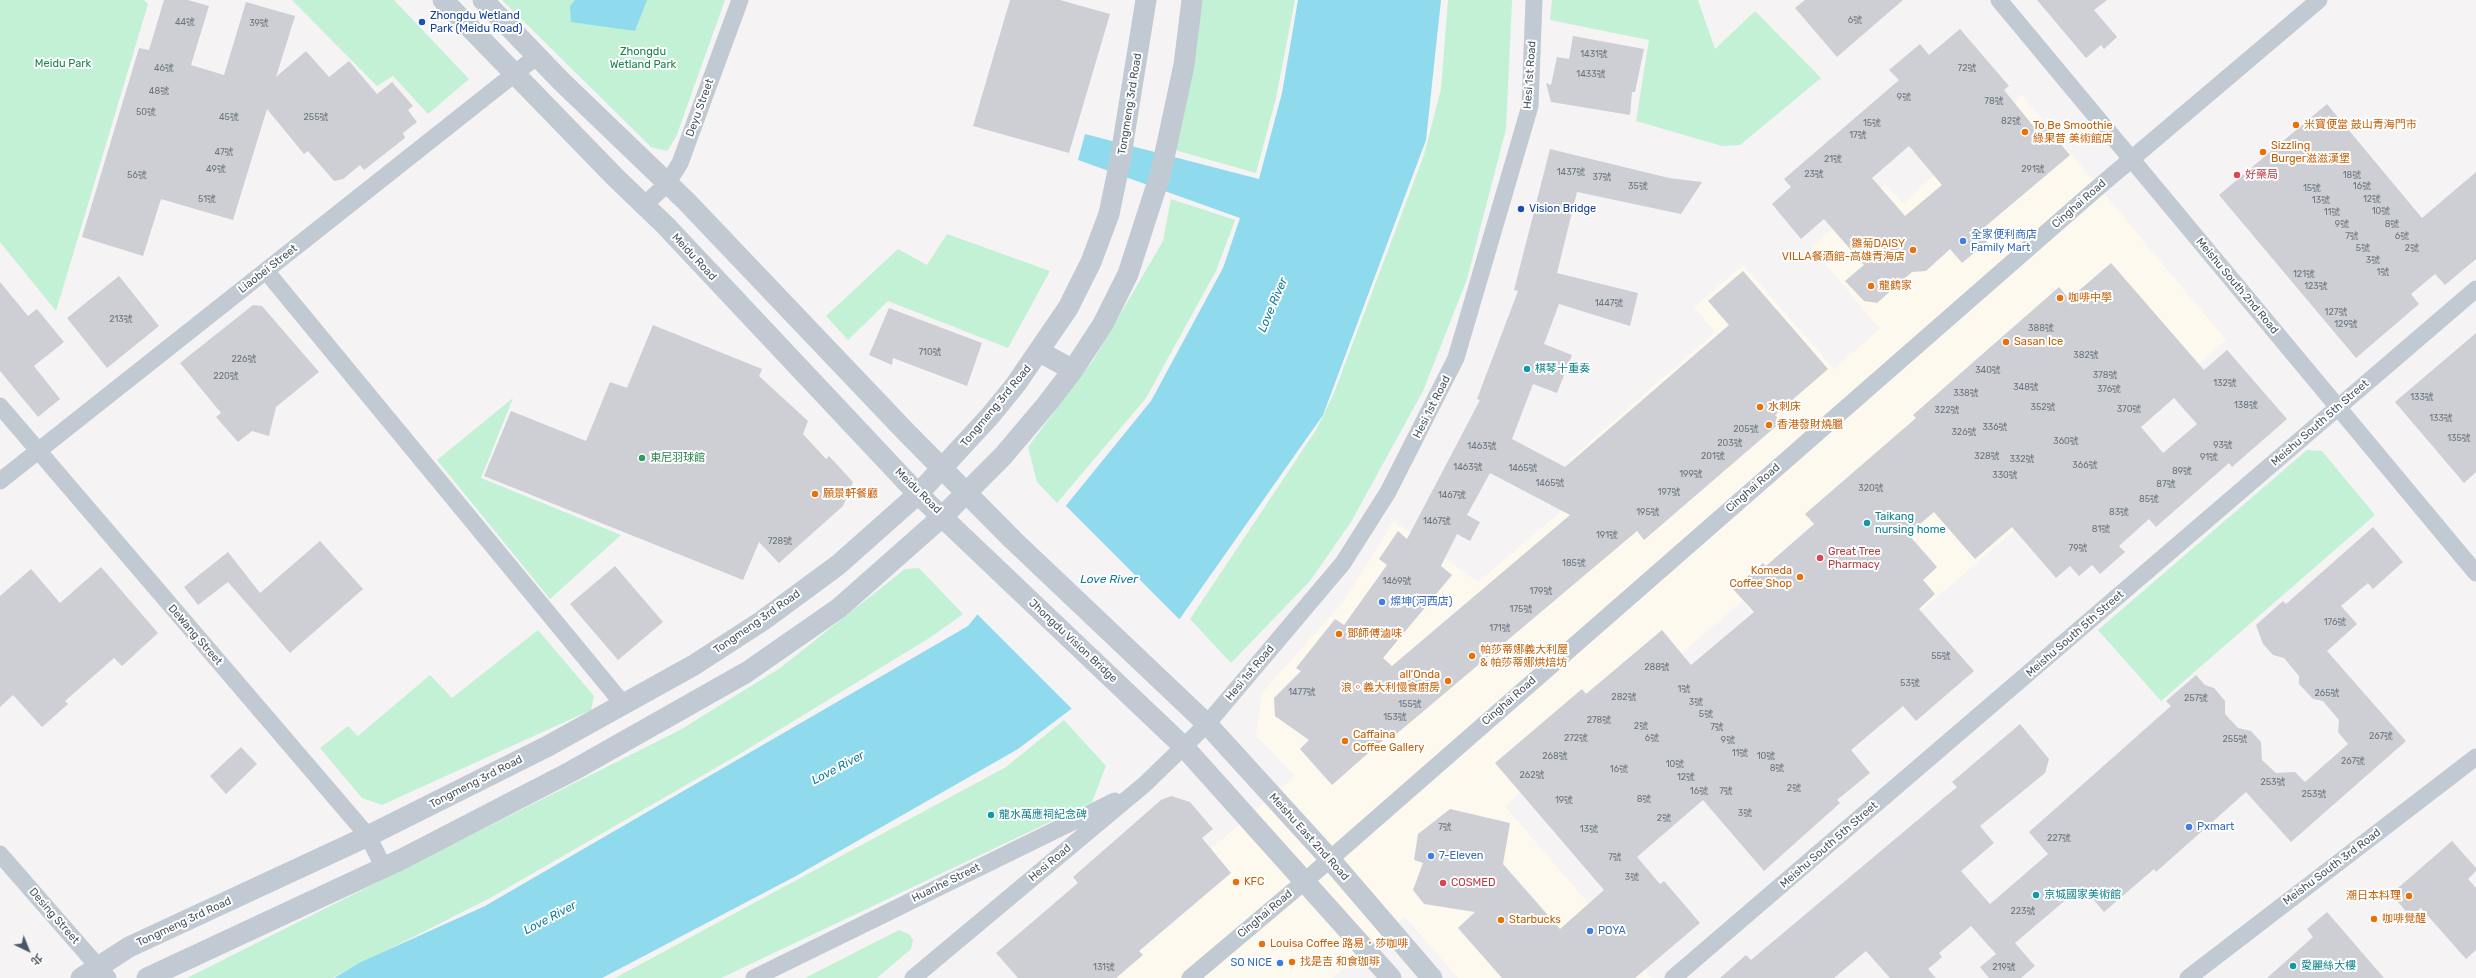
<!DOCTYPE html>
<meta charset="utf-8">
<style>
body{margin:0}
#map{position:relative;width:2476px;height:978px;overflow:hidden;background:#f5f3f3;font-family:Rubik,"Noto Sans TC",sans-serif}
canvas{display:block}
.north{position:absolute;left:8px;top:930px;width:40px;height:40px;-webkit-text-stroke:3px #fff;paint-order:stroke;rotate:137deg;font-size:11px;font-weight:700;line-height:16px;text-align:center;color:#4a5661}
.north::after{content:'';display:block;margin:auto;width:14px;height:18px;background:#4a5661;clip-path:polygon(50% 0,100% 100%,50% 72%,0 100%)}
</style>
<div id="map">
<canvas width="2476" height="978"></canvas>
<div class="north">北</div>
</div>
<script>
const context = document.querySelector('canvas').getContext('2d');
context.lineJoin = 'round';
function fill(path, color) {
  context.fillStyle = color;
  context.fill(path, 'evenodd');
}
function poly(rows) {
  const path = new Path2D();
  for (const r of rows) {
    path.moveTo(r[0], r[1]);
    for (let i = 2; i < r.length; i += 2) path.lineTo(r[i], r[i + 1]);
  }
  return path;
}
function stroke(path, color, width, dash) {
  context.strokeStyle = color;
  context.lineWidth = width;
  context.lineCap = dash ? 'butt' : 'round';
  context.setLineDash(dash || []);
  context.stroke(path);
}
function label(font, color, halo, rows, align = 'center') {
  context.font = font + ' Rubik,"Noto Sans TC",sans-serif';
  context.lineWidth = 4;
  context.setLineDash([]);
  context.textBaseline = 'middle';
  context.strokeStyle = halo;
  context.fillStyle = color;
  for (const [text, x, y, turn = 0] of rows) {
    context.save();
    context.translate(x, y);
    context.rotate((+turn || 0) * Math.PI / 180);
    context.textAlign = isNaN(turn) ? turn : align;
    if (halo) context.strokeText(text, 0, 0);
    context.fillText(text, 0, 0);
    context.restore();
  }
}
const commercial = poly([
 [2022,95,2226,340,2015,530,1823,695,1742,601,1505,806,1652,978,1458,978,1405,917,1332,978,1063,978,1295,776,1256,736,1262,693,1343,602,1394,521,1478,582,1592,485,1570,459,1715,332,1694,307,1743,265,1834,369,1880,329,1811,247,1885,185,1904,203]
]);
const green = poly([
 [0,0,144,0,148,4,56,311,0,242],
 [292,0,394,0,469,79,428,114,393,76,377,86],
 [502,0,725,0,676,137,667,151,651,147],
 [1196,0,1295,0,1276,98,1256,173,1171,149],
 [1448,0,1512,0,1506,129,1467,279,1423,391,1351,522,1310,581,1231,663,1190,619,1316,430,1334,393,1424,155,1441,89],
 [1552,0,1698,0,1715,49,1755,11,1821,78,1740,145,1722,146,1636,121,1649,40,1550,20],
 [1171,199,1235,220,1216,271,1146,398,1057,503,1037,482,1028,447,1094,359,1163,241],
 [947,234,1050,271,1008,348,888,301,848,340,826,316,898,249,927,265],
 [513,398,481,478,621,535,550,599,437,460],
 [2307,450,2322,451,2375,515,2161,701,2098,630],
 [919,568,963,614,931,637,738,755,490,898,332,978,187,978,680,730,780,668,905,569],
 [538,630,594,696,591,710,382,805,362,798,320,748,348,726,358,736,430,675,452,698],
 [1064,720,1106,766,1092,802,721,978,615,978,1006,767],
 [899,930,909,934,913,940,911,949,877,978,805,978]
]);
const water = poly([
 [575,0,647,0,635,31,571,22,570,6],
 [1298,0,1441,0,1426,140,1323,415,1167,637,1018,749,796,876,602,978,334,978,361,962,485,906,968,626,1151,401,1223,268,1240,218,1078,160,1085,134,1259,179,1282,93]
]);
const pier = poly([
 [1064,504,1181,621,1168,638,1073,710,976,613]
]);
const building = poly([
 [164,0,188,0,209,6,191,65,224,75,246,2,295,16,276,77,306,51,329,77,349,61,377,94,392,82,413,106,408,110,417,122,403,133,405,138,364,170,360,165,343,179,334,181,308,151,304,154,267,109,233,220,161,199,143,256,82,237,139,48,149,50],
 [1010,0,1060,0,1110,14,1069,153,973,126],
 [1805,0,1903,0,1837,57,1795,8],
 [2037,0,2107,0,2094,10,2117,37,2104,49,2101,45,2086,58],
 [1960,29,2009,86,2004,90,2034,127,2041,121,2070,155,1980,231,1988,241,1962,263,1950,249,1926,271,1912,272,1877,303,1864,301,1845,281,1864,265,1824,219,1801,239,1772,204,1791,187,1784,179,1899,80,1889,70,1920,44,1929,55],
 [1909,146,1942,185,1905,216,1872,178],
 [1573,36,1644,49,1635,92,1632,92,1630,115,1551,102,1546,83,1551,85,1557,57,1569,59],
 [2327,104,2422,218,2476,172,2476,259,2445,285,2435,274,2411,294,2419,304,2356,358,2219,195],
 [1550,149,1669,178,1702,182,1681,214,1577,192,1557,273,1638,293,1630,326,1559,304,1544,344,1572,355,1557,393,1533,384,1512,439,1565,467,1729,325,1708,301,1743,271,1828,369,1775,415,1781,422,1644,540,1637,531,1394,736,1391,733,1332,785,1300,749,1309,740,1275,716,1274,698,1301,671,1296,668,1335,619,1344,625,1387,565,1379,559,1398,531,1407,539,1480,400,1477,399,1518,291,1514,290],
 [1490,473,1570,515,1392,666,1383,658,1452,575,1441,566,1457,534,1470,541,1480,522,1467,515],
 [2111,263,2204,370,2227,350,2287,419,2232,467,2229,463,2156,527,2149,519,2119,546,2125,552,2100,574,2092,565,2079,576,2070,566,2056,578,2012,527,1975,559,1934,512,1908,534,1937,567,1923,580,1935,594,1919,609,1974,671,1916,721,1903,706,1851,750,1870,773,1837,800,1840,803,1764,871,1703,800,1637,857,1660,884,1664,881,1700,923,1635,978,1502,978,1458,928,1475,912,1424,904,1413,890,1423,863,1414,860,1418,834,1450,809,1510,823,1503,864,1560,929,1604,890,1495,763,1582,689,1586,694,1662,630,1691,665,1754,612,1733,589,1763,563,1766,566,1814,524,1805,514,1916,418,1913,415,2059,287,2069,299],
 [2174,398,2197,424,2163,453,2141,427],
 [119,276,159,326,107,368,67,318],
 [0,282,28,316,37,309,64,342,34,366,60,399,38,417,0,371],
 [253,305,262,306,319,372,276,407,269,436,252,431,238,442,216,417,221,413,180,363],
 [889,308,982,343,967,386,893,358,892,365,869,355],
 [653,325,762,369,759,376,808,421,803,434,826,459,829,456,853,482,843,506,779,563,759,542,743,580,484,476,511,411,586,441,610,382,627,388],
 [2476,333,2476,472,2464,483,2395,402],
 [2373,527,2403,562,2373,589,2368,583,2341,606,2357,624,2327,651,2406,741,2291,842,2246,792,2156,872,2154,869,2104,912,2082,886,2015,943,2035,966,2021,978,1989,978,1980,967,1996,954,1971,926,1939,953,1942,957,1928,969,1936,978,1890,978,1866,951,1834,978,1720,978,1746,955,1751,960,1957,787,1952,782,2020,724,2049,759,2045,773,1980,826,1994,843,1961,871,1990,904,2048,854,2029,832,2171,706,2166,701,2196,675,2205,685,2214,688,2225,701,2225,714,2238,728,2251,731,2261,742,2262,760,2276,773,2295,772,2305,782,2348,744,2338,732,2339,720,2323,701,2313,699,2299,684,2299,676,2284,658,2273,655,2263,644,2256,625,2283,601,2286,604],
 [320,541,363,589,290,653,228,582,198,605,184,587,228,552,260,593],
 [615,566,663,622,618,660,570,604],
 [101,567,158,633,122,666,114,658,65,701,68,704,42,727,13,695,0,707,0,596,31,569,60,603],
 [241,747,257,764,226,794,210,776],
 [1171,796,1190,802,1213,829,1202,838,1231,873,1139,951,1143,955,1116,978,1018,978,996,953,1078,883,1073,877,1161,800],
 [2452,841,2476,868,2476,871,2468,879,2476,888,2476,950,2466,959,2421,908,2411,917,2391,894],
 [2327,912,2384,978,2267,978,2313,937,2307,929]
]);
const minor = poly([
 [1999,0,2476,573],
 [643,206,667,184,680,163,740,0],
 [266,271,624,705],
 [0,406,368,836,384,868],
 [0,481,537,56],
 [0,854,108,978],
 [754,978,1115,801],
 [913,978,1145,784,1207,724,1343,563,1388,492,1456,358,1530,106,1534,0],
 [1190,978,1305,881,2095,190,2319,0],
 [1673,978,2476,289],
 [2188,978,2476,757]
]);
const tertiary = poly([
 [443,0,616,178,665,225,918,494,1184,747,1391,978],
 [483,0,561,81,686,201,906,432,1013,540,1207,724,1329,858,1432,978],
 [1040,352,1073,370],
 [81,978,129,947,368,836,548,746,694,665,762,621,838,565,918,494,990,416,1016,384,1068,308,1091,262,1109,214,1120,161,1146,0],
 [147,978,400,860,572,771,747,672,839,608,943,516,1003,456,1047,404,1073,370,1103,324,1128,274,1161,172,1184,65,1192,0]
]);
const markers = [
 [422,22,4,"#1a4fb4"],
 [2296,125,4,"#e8710a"],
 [2025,132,4,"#e8710a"],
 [2263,152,4,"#e8710a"],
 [2237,175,4,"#e0444e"],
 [1521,209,4,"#1a4fb4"],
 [1963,241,4,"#3f7fe0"],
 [1913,250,4,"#e8710a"],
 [1871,286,4,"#e8710a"],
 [2060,298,4,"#e8710a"],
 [2006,342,4,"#e8710a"],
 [1527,369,4,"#0f9aa8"],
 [1760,407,4,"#e8710a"],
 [1769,425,4,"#e8710a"],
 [642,458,4,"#2e9e5b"],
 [815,494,4,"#e8710a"],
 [1867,523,4,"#0f9aa8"],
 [1820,558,4,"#e0444e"],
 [1800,577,4,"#e8710a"],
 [1382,602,4,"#3f7fe0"],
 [1339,634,4,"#e8710a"],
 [1472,656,4,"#e8710a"],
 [1448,681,4,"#e8710a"],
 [1345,741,4,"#e8710a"],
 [991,815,4,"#0f9aa8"],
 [2189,827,4,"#3f7fe0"],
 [1431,856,4,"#3f7fe0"],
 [1236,882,4,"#e8710a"],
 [1443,883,4,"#e0444e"],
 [2036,895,4,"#0f9aa8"],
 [2409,896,4,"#e8710a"],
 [2374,919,4,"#e8710a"],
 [1501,920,4,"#e8710a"],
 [1590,931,4,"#3f7fe0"],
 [1262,944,4,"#e8710a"],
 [1292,962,4,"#e8710a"],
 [1280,963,4,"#3f7fe0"],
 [2293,966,4,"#0f9aa8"]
];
const numberNames = [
 ["6號",1855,20],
 ["44號",185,22],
 ["39號",259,23],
 ["1431號",1594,54],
 ["46號",164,68],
 ["72號",1967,68],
 ["1433號",1591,74],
 ["48號",159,91],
 ["9號",1904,97],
 ["78號",1994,101],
 ["50號",146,112],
 ["45號",229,117],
 ["255號",316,117],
 ["82號",2011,121],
 ["15號",1872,123],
 ["17號",1858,135],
 ["47號",224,152],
 ["21號",1833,159],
 ["49號",216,169],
 ["291號",2033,169],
 ["1437號",1571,172],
 ["23號",1814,174],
 ["56號",137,175],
 ["18號",2352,175],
 ["37號",1602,177],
 ["35號",1638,186],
 ["16號",2362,186],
 ["15號",2312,188],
 ["51號",207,199],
 ["12號",2372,199],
 ["13號",2321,200],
 ["10號",2381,211],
 ["11號",2332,212],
 ["9號",2342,224],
 ["8號",2392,224],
 ["7號",2352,236],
 ["6號",2402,236],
 ["5號",2363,248],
 ["2號",2412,248],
 ["3號",2373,260],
 ["1號",2383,272],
 ["121號",2304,274],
 ["123號",2316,286],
 ["1447號",1609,303],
 ["127號",2336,312],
 ["213號",121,319],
 ["129號",2346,324],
 ["388號",2041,328],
 ["710號",930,352],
 ["382號",2086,355],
 ["226號",244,359],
 ["340號",1988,370],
 ["378號",2105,375],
 ["220號",226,376],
 ["132號",2225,383],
 ["348號",2026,387],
 ["376號",2109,389],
 ["338號",1966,393],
 ["133號",2422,397],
 ["138號",2246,405],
 ["352號",2043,407],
 ["370號",2129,409],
 ["322號",1947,410],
 ["133號",2441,418],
 ["336號",1995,427],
 ["205號",1746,429],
 ["326號",1964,432],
 ["135號",2459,438],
 ["360號",2066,441],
 ["203號",1730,443],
 ["93號",2223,445],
 ["1463號",1482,446],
 ["201號",1713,456],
 ["328號",1987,456],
 ["91號",2209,457],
 ["332號",2022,459],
 ["366號",2085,465],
 ["1463號",1468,467],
 ["1465號",1523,468],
 ["89號",2182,471],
 ["199號",1691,474],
 ["330號",2005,475],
 ["1465號",1550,483],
 ["87號",2166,484],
 ["320號",1871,488],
 ["197號",1669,492],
 ["1467號",1452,495],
 ["85號",2149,499],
 ["195號",1648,512],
 ["83號",2119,512],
 ["1467號",1437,521],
 ["81號",2101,529],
 ["191號",1607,535],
 ["728號",780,541],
 ["79號",2078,548],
 ["185號",1574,563],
 ["1469號",1397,581],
 ["179號",1541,591],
 ["175號",1521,609],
 ["176號",2335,622],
 ["171號",1500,628],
 ["55號",1941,656],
 ["288號",1657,667],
 ["53號",1910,683],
 ["1號",1684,689],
 ["1477號",1302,692],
 ["265號",2327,693],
 ["282號",1624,697],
 ["257號",2196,698],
 ["3號",1696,702],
 ["155號",1410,704],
 ["5號",1706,714],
 ["153號",1395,717],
 ["278號",1599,720],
 ["2號",1641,726],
 ["7號",1717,727],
 ["267號",2381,736],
 ["272號",1576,738],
 ["6號",1652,738],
 ["255號",2235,739],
 ["9號",1728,740],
 ["11號",1740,753],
 ["268號",1555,756],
 ["10號",1766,756],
 ["267號",2353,761],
 ["10號",1675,764],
 ["8號",1777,768],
 ["16號",1619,769],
 ["262號",1532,775],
 ["12號",1686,777],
 ["253號",2273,782],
 ["2號",1794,788],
 ["16號",1699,791],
 ["7號",1726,791],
 ["253號",2314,794],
 ["8號",1644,799],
 ["19號",1564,800],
 ["3號",1745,813],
 ["2號",1664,818],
 ["7號",1445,827],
 ["13號",1589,829],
 ["227號",2059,838],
 ["7號",1615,857],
 ["3號",1632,877],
 ["223號",2023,911],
 ["131號",1104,967],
 ["219號",2004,967]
];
const transitNames = [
 ["Zhongdu Wetland",430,16],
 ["Park (Meidu Road)",430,29],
 ["Vision Bridge",1529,209]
];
const parkNames = [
 ["Zhongdu",643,52],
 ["Wetland Park",643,65],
 ["Meidu Park",63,64]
];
const streetNames = [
 ["Hesi 1st Road",1530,75,-86],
 ["Tongmeng 3rd Road",1130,104,-81],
 ["Deyu Street",700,108,-70],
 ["Cinghai Road",2079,204,-41],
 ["Meidu Road",694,257,47],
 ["Liaobei Street",268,269,-38],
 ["Meishu South 2nd Road",2237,286,50],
 ["Tongmeng 3rd Road",996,406,-50],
 ["Hesi 1st Road",1432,407,-63],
 ["Meishu South 5th Street",2320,423,-41],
 ["Cinghai Road",1753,488,-41],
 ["Meidu Road",918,491,44],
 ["Tongmeng 3rd Road",757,622,-35],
 ["Meishu South 5th Street",2075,634,-41],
 ["DeWang Street",195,635,49],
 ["Jhongdu Vision Bridge",1073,641,43],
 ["Hesi 1st Road",1250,673,-50],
 ["Cinghai Road",1509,701,-41],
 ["Tongmeng 3rd Road",476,782,-27],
 ["Meishu East 2nd Road",1309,837,48],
 ["Meishu South 5th Street",1829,845,-41],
 ["Hesi Road",1050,863,-40],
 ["Meishu South 3rd Road",2332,867,-37],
 ["Huanhe Street",946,883,-26],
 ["Cinghai Road",1265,914,-40],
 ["Desing Street",54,916,49],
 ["Tongmeng 3rd Road",184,922,-25]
];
const foodNames = [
 ["米寶便當 鼓山青海門市",2304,125],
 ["To Be Smoothie",2033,126],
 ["綠果昔 美術館店",2033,139],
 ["Sizzling",2271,146],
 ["Burger滋滋漢堡",2271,159],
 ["雛菊DAISY",1905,244,"right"],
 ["VILLA餐酒館-高雄青海店",1905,257,"right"],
 ["龍鶴家",1879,286],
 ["咖啡中學",2068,298],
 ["Sasan Ice",2014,342],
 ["水刺床",1768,407],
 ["香港發財燒臘",1777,425],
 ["願景軒餐廳",823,494],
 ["Komeda",1792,571,"right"],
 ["Coffee Shop",1792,584,"right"],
 ["鄧師傅滷味",1347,634],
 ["帕莎蒂娜義大利屋",1480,650],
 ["& 帕莎蒂娜烘焙坊",1480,663],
 ["all'Onda",1440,675,"right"],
 ["浪。義大利慢食廚房",1440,688,"right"],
 ["Caffaina",1353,735],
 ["Coffee Gallery",1353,748],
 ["KFC",1244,882],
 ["潮日本料理",2401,896,"right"],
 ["咖啡覺醒",2382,919],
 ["Starbucks",1509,920],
 ["Louisa Coffee 路易．莎咖啡",1270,944],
 ["找是吉 和食珈琲",1300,962]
];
const healthNames = [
 ["好藥局",2245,175],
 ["Great Tree",1828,552],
 ["Pharmacy",1828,565],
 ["COSMED",1451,883]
];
const shopNames = [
 ["全家便利商店",1971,235],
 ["Family Mart",1971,248],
 ["燦坤(河西店)",1390,602],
 ["Pxmart",2197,827],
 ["7-Eleven",1439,856],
 ["POYA",1598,931],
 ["SO NICE",1272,963,"right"]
];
const cultureNames = [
 ["棋琴十重奏",1535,369],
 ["Taikang",1875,517],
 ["nursing home",1875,530],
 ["龍水萬應祠紀念碑",999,815],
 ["京城國家美術館",2044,895],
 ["愛麗絲大樓",2301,966]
];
const leisureNames = [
 ["東尼羽球館",650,458]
];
const waterNames = [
 ["Love River",1273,305,-67],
 ["Love River",1109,580],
 ["Love River",838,768,-28],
 ["Love River",550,918,-28]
];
fill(commercial, '#fdf9ef');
fill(green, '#c3f1d5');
fill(water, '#90daee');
fill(pier, '#f5f3f3');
fill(building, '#cdcfd5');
stroke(minor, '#c1cad2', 17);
stroke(tertiary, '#c1cad2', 21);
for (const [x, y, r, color] of markers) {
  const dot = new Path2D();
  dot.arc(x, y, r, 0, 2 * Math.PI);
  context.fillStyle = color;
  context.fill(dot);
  stroke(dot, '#fff', 1.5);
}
label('9px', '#6b747e', null, numberNames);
label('11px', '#164399', '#fff', transitNames, 'left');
label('11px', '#17864f', '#fff', parkNames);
label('11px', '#4a5661', '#fff', streetNames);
label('11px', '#c56008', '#fff', foodNames, 'left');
label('11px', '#be3a42', '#fff', healthNames, 'left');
label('11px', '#366cbe', '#fff', shopNames, 'left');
label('11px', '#0d838f', '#fff', cultureNames, 'left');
label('11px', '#27864d', '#fff', leisureNames, 'left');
label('italic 12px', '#0c7c9b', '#fff', waterNames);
</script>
